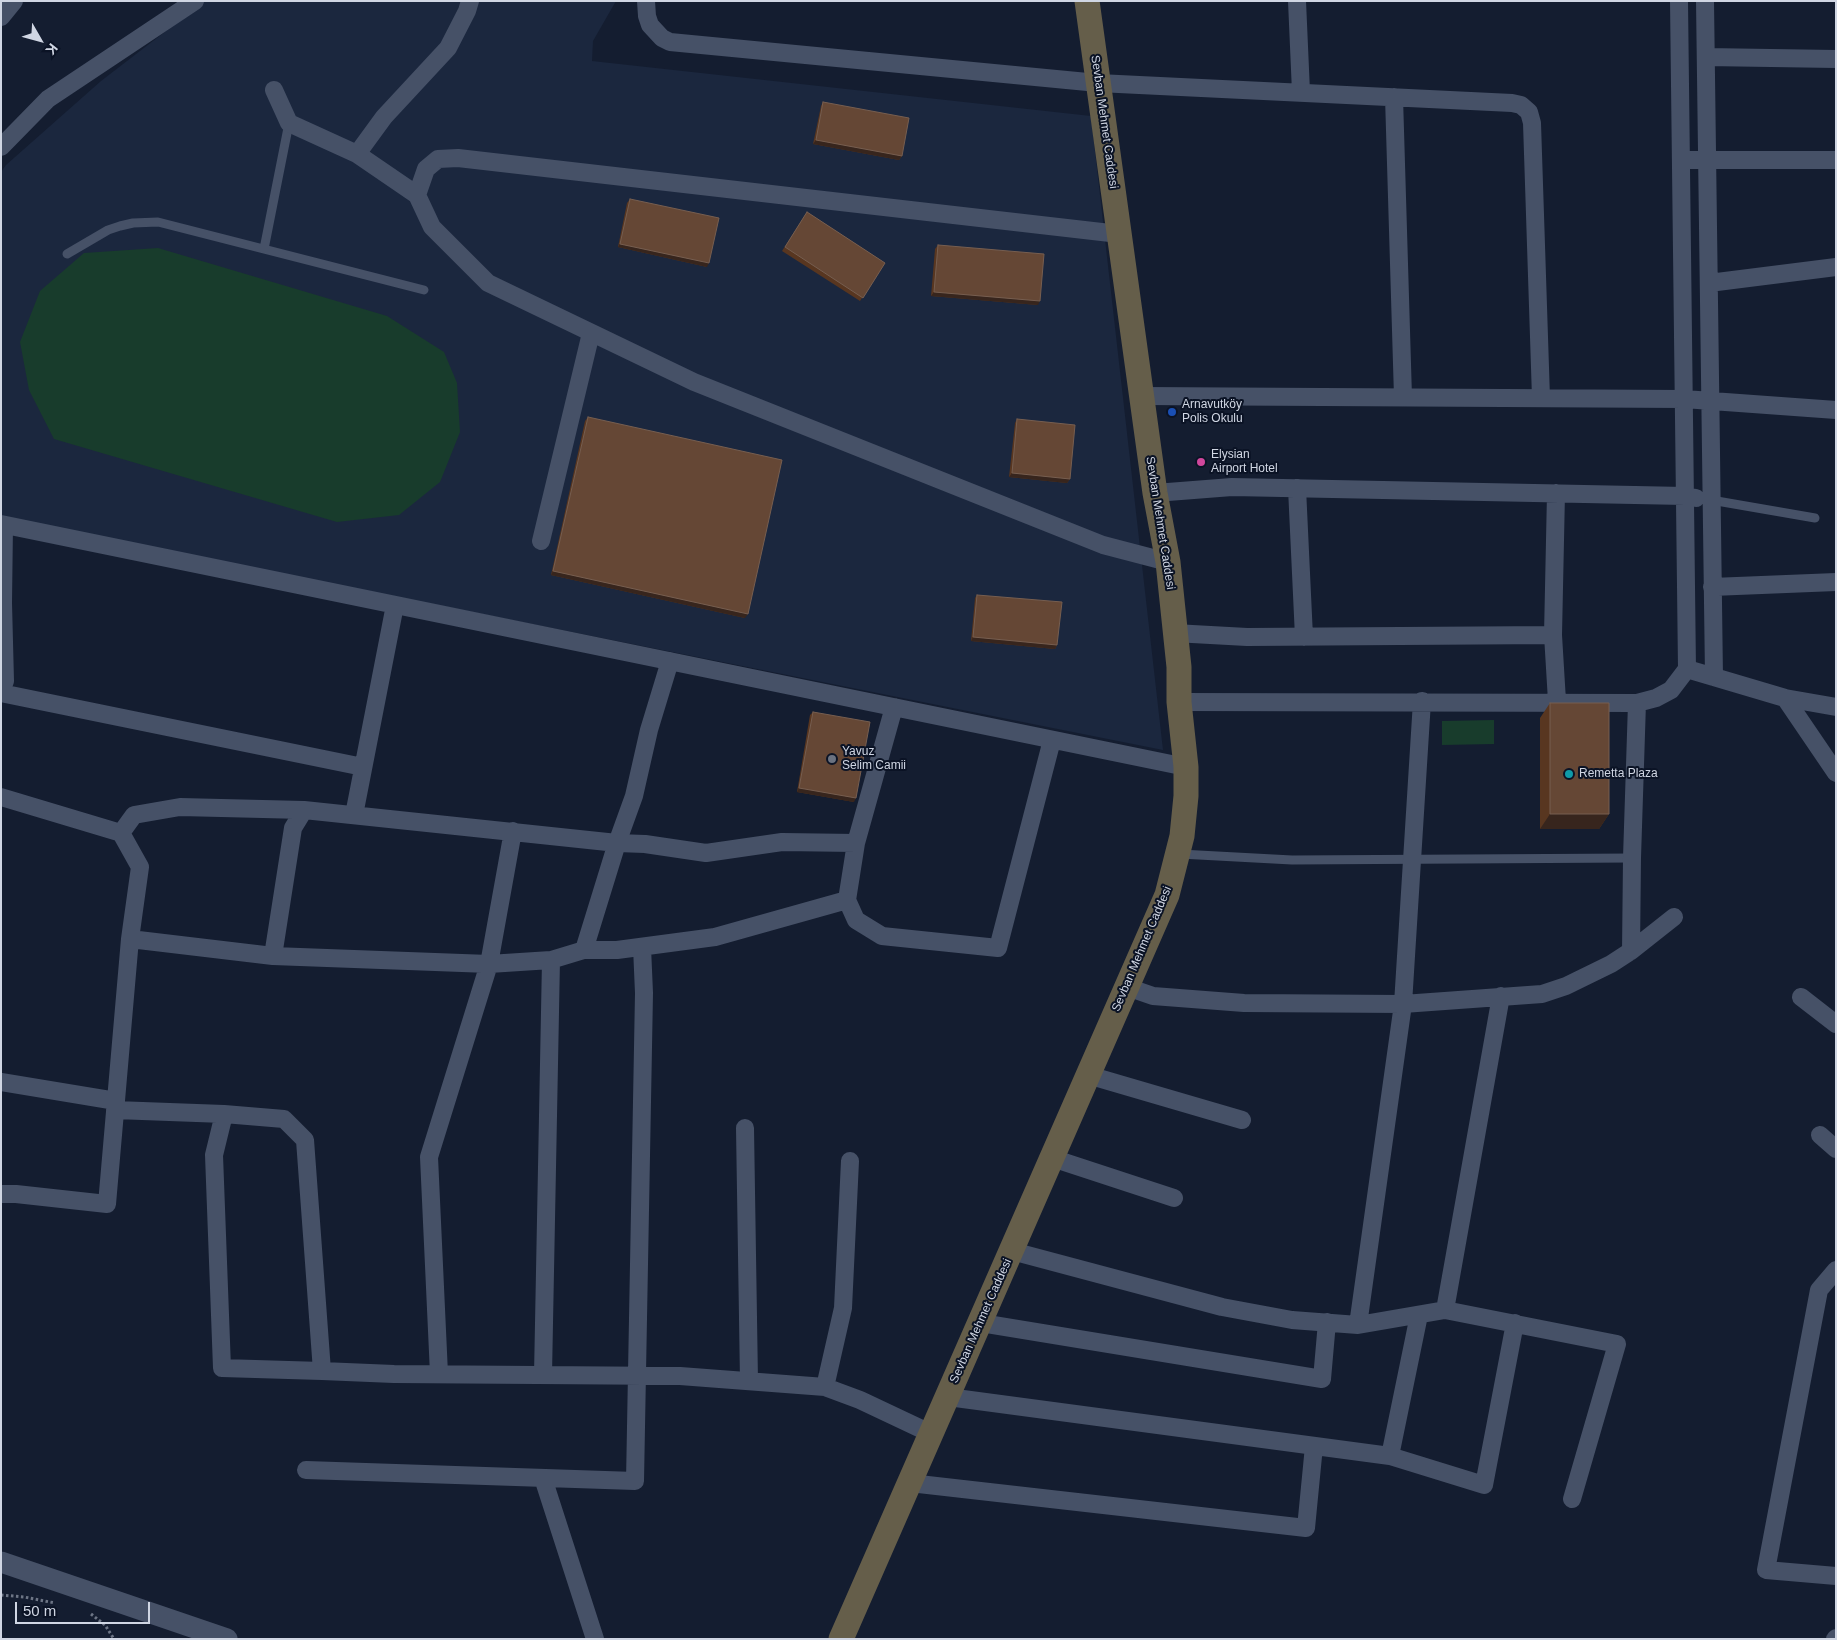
<!DOCTYPE html>
<meta charset="utf-8">
<style>
body{margin:0}
#map{position:relative;width:1837px;height:1640px;overflow:hidden;background:#141d30;font-family:Arial,sans-serif}
canvas{display:block}
.frame{position:absolute;inset:0;border:2px solid #d0d6e3;pointer-events:none}
.north{position:absolute;left:15px;top:15px;width:50px;height:50px;-webkit-text-stroke:4px #0b1325;paint-order:stroke;rotate:128deg;font-size:14px;font-weight:700;line-height:20px;text-align:center;color:#d0d6e3}
.north::after{content:'';display:block;margin:auto;width:18px;height:22px;background:#d0d6e3;clip-path:polygon(50% 0,100% 100%,50% 72%,0 100%)}
.scale{position:absolute;left:15px;top:1602px;width:135px;height:22px;box-sizing:border-box;border:2px solid #d0d6e3;border-top:0;padding-left:6px;font-size:15px;line-height:18px;white-space:nowrap;color:#d0d6e3;-webkit-text-stroke:4px #0b1325;paint-order:stroke}
</style>
<div id="map">
<canvas width="1837" height="1640"></canvas>
<div class="frame"></div>
<div class="north">K</div>
<div class="scale">50 m</div>
</div>
<script>
const context = document.querySelector('canvas').getContext('2d');
context.lineJoin = 'round';
function fill(path, color) {
  context.fillStyle = color;
  context.fill(path, 'evenodd');
}
function poly(rows) {
  const path = new Path2D();
  for (const r of rows) {
    path.moveTo(r[0], r[1]);
    for (let i = 2; i < r.length; i += 2) path.lineTo(r[i], r[i + 1]);
  }
  return path;
}
function stroke(path, color, width, dash) {
  context.strokeStyle = color;
  context.lineWidth = width;
  context.lineCap = dash ? 'butt' : 'round';
  context.setLineDash(dash || []);
  context.stroke(path);
}
function label(font, color, halo, rows, align = 'center') {
  context.font = font + ' Arial,sans-serif';
  context.lineWidth = 4;
  context.setLineDash([]);
  context.textBaseline = 'middle';
  context.strokeStyle = halo;
  context.fillStyle = color;
  for (const [text, x, y, turn = 0] of rows) {
    context.save();
    context.translate(x, y);
    context.rotate((+turn || 0) * Math.PI / 180);
    context.textAlign = isNaN(turn) ? turn : align;
    if (halo) context.strokeText(text, 0, 0);
    context.fillText(text, 0, 0);
    context.restore();
  }
}
const built = poly([
 [205,1,616,1,593,41,592,61,1091,116,1163,750,1,518,1,172,6,165,101,81]
]);
const green = poly([
 [158,248,387,316,444,352,457,383,460,432,440,482,399,515,337,522,54,439,29,390,20,342,40,291,84,253],
 [1494,720,1494,744,1442,745,1442,721]
]);
const path = poly([
 [1,1595,24,1597,55,1603],
 [91,1614,105,1625,114,1639]
]);
const service = poly([
 [264,249,289,123],
 [67,254,108,230,120,226,133,223,158,222,424,290],
 [1711,500,1815,518],
 [1180,854,1292,860,1632,858]
]);
const minor = poly([
 [646,1,647,16,650,25,662,38,670,42,1098,83,1512,103,1521,105,1529,112,1532,123,1541,398],
 [1297,1,1301,92],
 [1705,1,1714,677],
 [1,17,14,1],
 [1706,57,1836,59],
 [274,90,289,123,357,154,417,195],
 [1394,97,1403,397],
 [1,147,48,99,195,1],
 [357,154,384,117,448,48,467,11,470,1],
 [1681,160,1836,160],
 [1119,234,458,158,438,159,426,169,417,195,432,227,488,283,694,382,1103,545,1168,562],
 [1709,283,1836,267],
 [1142,396,1684,399,1836,410],
 [1297,488,1304,637],
 [1155,493,1232,487,1685,496,1696,498],
 [1556,493,1553,635,1557,701],
 [1,524,1186,767],
 [541,541,591,333],
 [1712,587,1836,582],
 [1174,633,1247,637,1553,635],
 [1687,669,1785,698,1836,707],
 [1,692,5,681,3,603,4,525],
 [1,693,363,767],
 [1785,698,1836,773],
 [1179,702,1637,703,1656,698,1671,690,1687,669,1679,1],
 [894,707,856,843,847,900,856,920,882,936,998,948,1052,740],
 [1,797,121,833,140,867,130,939,107,1204,16,1194,1,1194],
 [354,815,395,605],
 [121,833,134,815,180,807,304,810],
 [130,939,273,956,489,964,551,960,584,950,617,950,715,937,847,900],
 [584,950,617,843,634,796,649,730,670,661],
 [1631,951,1632,858,1637,703],
 [273,956,293,828,304,810,617,843,645,844,706,853,782,842,856,843],
 [1127,987,1153,996,1244,1003,1403,1004,1542,994,1566,986,1611,964,1631,951,1674,917],
 [1801,997,1836,1024],
 [1088,1075,1242,1120],
 [1,1082,116,1101],
 [115,1110,224,1114],
 [745,1128,749,1381],
 [1820,1135,1836,1149],
 [1052,1158,1174,1198],
 [1012,1251,1222,1307,1292,1320,1358,1325,1445,1310,1617,1344,1572,1499],
 [1836,1270,1819,1290,1766,1570,1836,1576],
 [1445,1310,1501,996],
 [981,1323,1322,1379,1327,1322],
 [1358,1325,1403,1004,1422,701],
 [322,1371,305,1140,284,1119,224,1114,214,1155,222,1368,322,1371,394,1374,680,1376,825,1387,860,1400,932,1434],
 [439,1374,429,1157,489,964,513,831],
 [543,1375,551,960],
 [825,1387,843,1308,850,1161],
 [948,1397,1390,1456,1484,1485,1515,1323],
 [1390,1456,1419,1315],
 [306,1470,635,1481,644,993,642,947],
 [543,1478,595,1639],
 [910,1483,1306,1528,1314,1446],
 [1835,1639,1836,1638]
]);
const tertiary = poly([
 [1,1562,227,1639]
]);
const secondary = poly([
 [841,1639,1167,895,1182,836,1186,796,1186,767,1179,702,1179,667,1168,562,1155,493,1087,1]
]);
const wall = poly([
 [823,102,902,156,899,160,813,144,821,106],
 [630,199,707,267,618,247,627,203],
 [807,212,885,263,860,301,782,251],
 [938,245,1038,305,931,296,935,249],
 [588,417,745,618,551,575,585,421],
 [1017,419,1070,479,1067,483,1009,477,1015,423],
 [977,595,1057,645,1055,649,971,641,975,598],
 [1550,703,1609,814,1599,829,1540,829,1540,718],
 [813,712,854,802,797,792,810,715]
]);
const shadedWall = poly([
 [816,140,902,156,899,160,813,144],
 [620,244,709,263,707,267,618,247],
 [934,292,1040,301,1038,305,931,296],
 [1012,473,1070,479,1067,483,1009,477],
 [553,571,748,614,745,618,551,575],
 [973,637,1057,645,1055,649,971,641],
 [799,788,856,798,854,802,797,792],
 [1550,814,1609,814,1599,829,1540,829]
]);
const building = poly([
 [823,102,909,118,902,156,816,140,823,102],
 [630,199,719,218,709,263,620,244,630,199],
 [807,212,885,263,863,298,785,247,807,212],
 [938,245,1044,254,1040,301,934,292,938,245],
 [588,417,782,460,748,614,553,571,588,417],
 [1017,419,1075,425,1070,479,1012,473,1017,419],
 [977,595,1062,602,1057,645,973,637,977,595],
 [1550,703,1609,703,1609,814,1550,814,1550,703],
 [813,712,870,722,856,798,799,788,813,712]
]);
const markers = [
 [1172,412,5,"#1a4fb4"],
 [1201,462,5,"#d1479c"],
 [832,759,5,"#6b7280"],
 [1569,774,5,"#0f9aa8"]
];
const streetNames = [
 ["Sevban Mehmet Caddesi",1104,122,82],
 ["Sevban Mehmet Caddesi",1160,523,81],
 ["Sevban Mehmet Caddesi",1142,949,-67],
 ["Sevban Mehmet Caddesi",981,1321,-66]
];
const poiNames = [
 ["Arnavutköy",1182,405],
 ["Polis Okulu",1182,419],
 ["Elysian",1211,455],
 ["Airport Hotel",1211,469],
 ["Yavuz",842,752],
 ["Selim Camii",842,766],
 ["Remetta Plaza",1579,774]
];
fill(built, '#1b273e');
fill(green, '#183c2c');
stroke(path, '#6d7585', 3, [2.5, 2.5]);
stroke(service, '#465167', 9);
stroke(minor, '#465167', 18);
stroke(tertiary, '#465167', 21);
stroke(secondary, '#655e4a', 25);
fill(wall, '#583620');
fill(shadedWall, '#37251d');
fill(building, '#654735');
stroke(building, '#765e50', 1);
for (const [x, y, r, color] of markers) {
  const dot = new Path2D();
  dot.arc(x, y, r, 0, 2 * Math.PI);
  context.fillStyle = color;
  context.fill(dot);
  stroke(dot, '#0b1325', 2);
}
label('12px', '#d0d6e3', '#0b1325', streetNames);
label('12px', '#d0d6e3', '#0b1325', poiNames, 'left');
</script>
